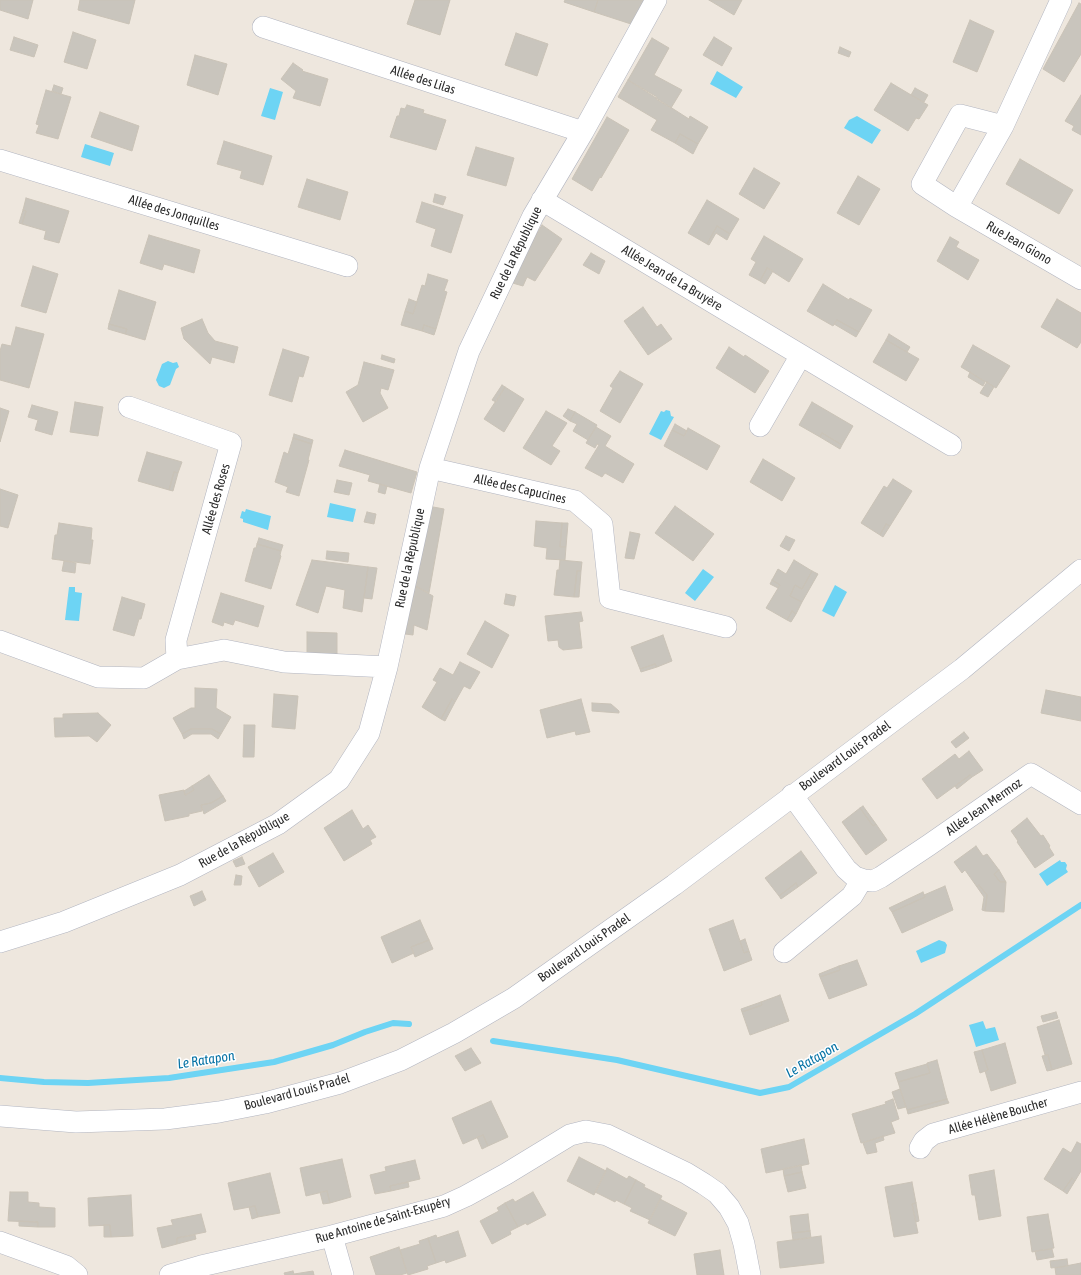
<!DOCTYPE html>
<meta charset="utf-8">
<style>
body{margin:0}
canvas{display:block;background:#eee7de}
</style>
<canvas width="1081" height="1275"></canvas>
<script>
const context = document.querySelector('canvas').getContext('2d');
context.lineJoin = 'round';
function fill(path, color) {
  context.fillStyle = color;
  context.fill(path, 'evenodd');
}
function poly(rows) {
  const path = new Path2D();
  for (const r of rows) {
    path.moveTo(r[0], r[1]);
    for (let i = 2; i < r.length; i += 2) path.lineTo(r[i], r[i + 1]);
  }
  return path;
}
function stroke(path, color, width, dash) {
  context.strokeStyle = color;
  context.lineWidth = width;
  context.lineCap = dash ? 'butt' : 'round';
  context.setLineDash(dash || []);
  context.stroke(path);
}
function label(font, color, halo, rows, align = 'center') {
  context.font = font + ' "Asap Condensed",sans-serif';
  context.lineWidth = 3;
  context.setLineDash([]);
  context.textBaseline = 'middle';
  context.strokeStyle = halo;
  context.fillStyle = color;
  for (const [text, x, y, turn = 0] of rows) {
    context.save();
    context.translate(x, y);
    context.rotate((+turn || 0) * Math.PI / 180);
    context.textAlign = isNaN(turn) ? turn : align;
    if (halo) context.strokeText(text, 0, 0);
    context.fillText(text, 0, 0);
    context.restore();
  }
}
const water = poly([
 [717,71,743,87,736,98,710,84],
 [270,88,283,92,275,120,261,116],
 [857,116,881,130,872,144,844,128,849,120],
 [85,144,114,153,110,166,81,157],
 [168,361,173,363,177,362,179,367,176,369,170,385,164,388,159,386,156,380,162,364],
 [666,410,670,411,671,416,674,417,661,440,649,434,661,411,664,412],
 [330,503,356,509,353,522,327,517],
 [246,509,271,516,268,530,243,522,243,519,240,518,242,511,245,512],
 [703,569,714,577,695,601,685,593],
 [835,585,847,592,834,617,822,611],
 [69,587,75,587,75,592,82,593,79,621,65,620],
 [1060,860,1061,862,1065,862,1067,865,1066,869,1068,872,1047,886,1039,874],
 [939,940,945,942,947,945,945,953,921,963,916,951],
 [983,1021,986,1029,995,1027,999,1040,976,1047,969,1025]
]);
const stream = poly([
 [493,1041,617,1060,760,1093,789,1087,915,1014,1081,905],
 [0,1078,44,1082,88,1083,169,1078,274,1062,333,1045,365,1032,393,1023,409,1024]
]);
const building = poly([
 [0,0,33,0,28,19,0,10,0,0],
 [80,0,135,0,129,24,78,10,80,0],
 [415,0,450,0,440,35,407,24,415,0],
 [565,0,598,0,594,12,564,2,565,0],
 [598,0,644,0,634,25,594,12,598,0],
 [709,0,742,0,734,15,709,0],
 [1079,3,1081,4,1081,54,1064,82,1043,69,1079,3],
 [970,20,994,31,977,72,953,62,970,20],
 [73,32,96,40,87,69,64,62,73,32],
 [516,33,548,44,537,76,505,65,516,33],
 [14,37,38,45,34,57,10,50,14,37],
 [714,37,732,48,722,66,703,55,714,37],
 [652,38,669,48,654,75,682,90,671,108,656,99,657,97,628,80,652,38],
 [840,47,851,52,849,57,838,53,840,47],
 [195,55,227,64,218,95,187,85,195,55],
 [293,63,303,70,302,71,328,79,320,106,293,98,296,91,281,79,293,63],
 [628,80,689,119,690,116,708,127,698,144,680,134,675,143,651,130,657,120,618,97,628,80],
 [891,83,928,105,919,119,916,118,908,131,874,110,891,83],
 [54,85,63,88,61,94,52,91,54,85],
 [915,88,928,95,924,102,911,95,915,88],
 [46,90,71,97,58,139,36,133,39,125,36,124,46,90],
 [1081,95,1081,135,1072,130,1074,126,1065,121,1081,95],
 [407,105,424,110,423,113,446,120,436,150,390,137,397,116,399,116,401,108,405,109,407,105],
 [100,112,139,126,132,151,91,137,100,112],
 [607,117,629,130,601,178,600,177,592,191,572,179,607,117],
 [680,134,698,144,693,154,675,143,680,134],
 [224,141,272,156,263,185,240,178,242,171,217,164,224,141],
 [476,147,514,158,506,186,467,175,476,147],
 [1020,159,1073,190,1059,214,1006,184,1020,159],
 [754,168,780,183,764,209,739,194,754,168],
 [858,176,880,189,859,225,837,213,858,176],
 [307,179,348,192,340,220,298,207,307,179],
 [435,194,446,197,443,205,433,202,435,194],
 [26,198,69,211,59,243,44,239,46,231,22,224,26,211,23,210,26,198],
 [707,200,739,219,730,234,717,226,707,244,688,233,707,200],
 [422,202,463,215,451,253,431,246,436,229,416,222,422,202],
 [23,210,26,211,22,224,19,223,23,210],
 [542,225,562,239,535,281,527,277,523,286,509,282,523,257,542,225],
 [717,226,730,234,727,240,716,233,709,245,707,244,717,226],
 [149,235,200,250,194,273,164,264,162,270,140,263,149,235],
 [764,236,803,259,789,282,767,268,760,281,749,275,756,262,751,259,764,236],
 [950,237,959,242,956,247,979,260,968,280,937,261,950,237],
 [591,253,605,261,599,274,583,265,591,253],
 [33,266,58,274,46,313,21,306,33,266],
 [767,268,773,271,765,284,760,281,767,268],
 [428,274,448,280,444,291,447,292,436,329,424,325,422,331,401,325,405,311,413,314,422,285,425,286,428,274],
 [823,284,849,300,850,298,872,310,859,332,837,320,833,326,807,311,823,284],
 [119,290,156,302,145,340,125,334,127,329,109,324,119,290],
 [409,299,417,302,413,314,405,311,409,299],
 [1057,299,1081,313,1081,342,1077,348,1041,327,1057,299],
 [643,307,657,327,661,324,672,339,648,355,624,321,643,307],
 [202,319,208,333,215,341,238,347,234,363,212,357,210,364,184,339,181,328,202,319],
 [837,320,859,332,856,337,834,324,837,320],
 [109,324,127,329,125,334,108,329,109,324],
 [424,325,436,329,434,335,422,331,424,325],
 [16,327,44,334,29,388,0,380,0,351,2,344,11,346,16,327],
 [889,334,910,347,907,352,886,340,889,334],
 [886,340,919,359,906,381,873,362,886,340],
 [973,345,1010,366,996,388,961,367,973,345],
 [729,347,744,357,745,355,769,371,755,393,716,368,729,347],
 [283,349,309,357,303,377,299,376,292,402,269,395,283,349],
 [382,355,395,359,394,363,381,359,382,355],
 [364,362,394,370,388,390,381,388,380,393,388,408,363,422,346,392,358,385,364,362],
 [620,371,643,384,620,423,600,411,613,388,610,386,620,371],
 [970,372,985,382,983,386,968,377,970,372],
 [987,382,994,387,988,397,980,393,987,382],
 [502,385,505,387,496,402,492,400,502,385],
 [505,387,524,399,504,432,484,419,505,387],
 [75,402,103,407,98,436,70,432,75,402],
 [812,402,853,426,842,445,822,433,820,437,799,425,812,402],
 [32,405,58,412,52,435,35,430,38,420,28,417,32,405],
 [0,408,9,411,0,442,0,408],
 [568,409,575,412,570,421,563,416,568,409],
 [546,411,567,423,552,446,560,451,551,465,523,448,546,411],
 [575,412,597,425,588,440,573,431,577,424,570,421,575,412],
 [675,424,687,431,684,436,672,430,675,424],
 [596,427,611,436,605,446,634,464,623,483,605,473,602,477,585,468,599,445,597,444,595,448,586,443,596,427],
 [688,428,720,446,707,470,664,446,672,430,684,436,688,428],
 [822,433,842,445,840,449,820,437,822,433],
 [294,434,313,440,312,444,293,438,294,434],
 [293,438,312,444,308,460,309,460,299,496,286,492,288,487,275,482,284,452,288,454,293,438],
 [345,450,417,472,411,493,368,481,370,475,339,466,345,450],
 [147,452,182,462,178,473,174,472,169,490,138,481,147,452],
 [763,459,795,478,782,501,750,482,763,459],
 [174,472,178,473,173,491,169,490,174,472],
 [893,479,912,491,890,526,886,524,880,535,861,523,884,486,887,488,893,479],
 [337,480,352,483,349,495,334,492,337,480],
 [380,484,387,486,385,494,378,492,380,484],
 [0,489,18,495,8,528,0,526,0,489],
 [428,506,444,509,429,593,415,586,428,506],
 [675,506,714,534,693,561,655,533,675,506],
 [367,512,376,514,374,524,364,522,367,512],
 [536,521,562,523,560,547,566,547,565,560,546,559,547,548,534,546,536,521],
 [59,523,92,528,91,540,93,540,90,564,52,559,55,535,57,535,59,523],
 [562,523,568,523,566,547,560,547,562,523],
 [886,524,890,526,883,537,880,535,886,524],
 [630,532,640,534,634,559,625,558,630,532],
 [786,536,795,540,789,551,780,546,786,536],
 [259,538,283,545,281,551,257,544,259,538],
 [257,544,281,551,280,555,281,556,271,589,245,581,254,548,256,548,257,544],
 [327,551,349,553,348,562,326,559,327,551],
 [312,560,368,567,362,612,343,608,345,590,326,586,318,613,296,605,312,560],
 [560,560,582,562,581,571,577,571,574,597,554,595,557,570,559,570,560,560],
 [794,560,812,571,802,589,795,585,790,596,802,602,796,614,792,611,787,620,766,608,780,585,772,580,778,569,786,574,794,560],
 [64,561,76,563,75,573,62,571,64,561],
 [368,567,377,568,372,599,364,598,368,567],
 [577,571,581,571,579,597,574,597,577,571],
 [812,571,818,574,802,602,790,596,795,585,802,589,812,571],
 [772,580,780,585,778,588,770,584,772,580],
 [415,586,433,596,427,630,414,625,413,635,405,634,415,586],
 [221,593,264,606,258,627,235,620,233,625,224,622,223,626,212,622,221,593],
 [506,594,516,596,514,606,504,604,506,594],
 [122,597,145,604,141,619,139,619,134,636,113,630,122,597],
 [792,611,796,614,791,622,787,620,792,611],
 [581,612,583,621,579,622,582,648,563,650,559,647,558,640,548,641,545,616,581,612],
 [485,621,509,635,492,668,467,654,485,621],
 [307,632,337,633,337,655,307,655,307,632],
 [663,635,672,661,657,667,655,664,640,669,631,647,663,635],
 [460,662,480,672,470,689,464,686,455,702,452,699,441,719,422,707,437,682,433,680,440,668,453,675,460,662],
 [655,664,657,667,641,672,640,669,655,664],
 [195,688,217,689,216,708,231,717,221,734,212,729,191,729,182,734,173,718,191,708,195,708,195,688],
 [1046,690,1081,697,1081,721,1041,713,1046,690],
 [274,694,298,696,295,729,272,727,274,694],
 [452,699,455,702,445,721,441,719,452,699],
 [581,699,590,732,576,735,575,731,547,738,540,710,581,699],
 [592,703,611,704,619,711,619,713,592,711,592,703],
 [98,713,111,725,97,742,89,736,55,737,54,718,63,718,63,714,98,713],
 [244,725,255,725,254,757,243,757,244,725],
 [191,729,212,729,221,734,218,739,211,734,192,734,184,739,182,734,191,729],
 [964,732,969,738,956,748,951,742,964,732],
 [969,751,983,770,972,777,970,775,937,799,922,779,955,754,959,759,969,751],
 [209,775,223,796,211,803,201,805,202,811,189,814,189,816,165,821,159,795,184,790,185,795,186,795,194,790,192,786,209,775],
 [970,775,972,777,957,789,955,786,970,775],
 [192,786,194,790,185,795,184,791,192,786],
 [223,796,226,801,204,814,201,805,211,803,223,796],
 [863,806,876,824,873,826,860,808,863,806],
 [860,808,873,826,876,824,887,840,866,855,842,822,860,808],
 [352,810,363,829,368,825,376,837,370,840,372,844,344,861,324,828,352,810],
 [1027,818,1041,836,1043,835,1050,846,1049,847,1054,855,1035,868,1017,842,1018,841,1011,831,1027,818],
 [976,846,983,856,987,854,999,870,994,874,1000,882,1006,882,1004,912,985,911,987,895,979,885,977,887,965,870,962,873,954,862,976,846],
 [801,851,817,873,798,887,796,883,779,896,765,878,801,851],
 [273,853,284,872,259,887,248,867,273,853],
 [242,857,245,864,236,867,233,861,242,857],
 [999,870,1006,882,1000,882,994,874,999,870],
 [236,875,242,876,241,885,234,885,236,875],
 [796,883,798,887,781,899,779,896,796,883],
 [979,885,987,895,985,911,982,910,984,897,977,887,979,885],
 [945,886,953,910,902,933,892,912,925,897,924,895,945,886],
 [202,891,206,900,194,906,190,896,202,891],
 [923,892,925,897,892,912,889,908,923,892],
 [420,920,429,940,411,947,414,953,392,963,381,937,420,920],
 [733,920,744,953,749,951,752,960,724,971,709,929,733,920],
 [745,939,749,951,744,953,740,941,745,939],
 [429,940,433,949,415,957,411,947,429,940],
 [857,960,867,985,829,999,820,977,840,970,839,966,857,960],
 [839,966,840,970,820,977,819,974,839,966],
 [780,995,789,1021,750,1035,742,1012,762,1005,761,1002,780,995],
 [761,1002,762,1005,742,1012,741,1009,761,1002],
 [1056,1012,1058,1018,1043,1022,1041,1016,1056,1012],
 [1059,1020,1072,1064,1052,1070,1048,1055,1045,1055,1037,1027,1059,1020],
 [1005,1043,1016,1083,991,1091,985,1071,988,1070,982,1050,1005,1043],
 [471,1048,481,1063,465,1071,455,1056,471,1048],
 [982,1050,988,1070,980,1073,974,1052,982,1050],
 [1048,1055,1052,1070,1047,1071,1042,1056,1048,1055],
 [937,1060,947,1099,907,1110,898,1082,930,1073,927,1063,937,1060],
 [927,1064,930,1073,898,1082,895,1073,927,1064],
 [900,1089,906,1107,898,1109,892,1092,900,1089],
 [893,1099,899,1119,891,1122,895,1133,861,1143,852,1114,886,1104,885,1102,893,1099],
 [947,1099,949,1103,908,1114,907,1110,947,1099],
 [491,1101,508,1137,488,1146,483,1135,463,1144,452,1118,491,1101],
 [483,1135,488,1146,482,1149,477,1137,483,1135],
 [883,1136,884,1140,875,1143,877,1152,867,1154,863,1143,883,1136],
 [804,1139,809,1164,766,1173,761,1149,804,1139],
 [1077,1142,1081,1144,1081,1171,1075,1181,1072,1178,1063,1191,1044,1179,1063,1148,1071,1153,1077,1142],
 [579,1157,606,1171,594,1195,567,1181,579,1157],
 [342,1159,351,1197,330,1203,327,1191,306,1196,300,1168,342,1159],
 [415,1160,420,1179,390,1186,391,1191,375,1194,370,1175,386,1171,385,1167,415,1160],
 [801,1165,802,1172,784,1176,783,1169,801,1165],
 [607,1168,627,1179,629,1176,636,1180,624,1204,616,1200,615,1202,595,1192,607,1168],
 [994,1170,1001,1216,979,1220,975,1195,972,1195,969,1175,994,1170],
 [802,1172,806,1188,788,1192,784,1176,802,1172],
 [270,1173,280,1213,258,1217,255,1206,234,1210,228,1183,270,1173],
 [1072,1178,1075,1181,1067,1194,1063,1191,1072,1178],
 [636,1180,645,1185,644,1187,662,1196,650,1220,630,1211,632,1208,624,1204,636,1180],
 [408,1182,409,1187,391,1191,390,1186,408,1182],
 [912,1182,916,1203,912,1204,918,1233,894,1237,885,1187,912,1182],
 [327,1191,330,1203,323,1204,320,1192,327,1191],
 [10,1192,28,1192,28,1202,39,1203,39,1207,55,1208,55,1227,38,1227,38,1222,8,1221,10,1192],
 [533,1192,546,1215,527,1225,526,1223,518,1227,505,1203,513,1199,515,1202,533,1192],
 [131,1195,133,1236,111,1237,110,1225,89,1226,88,1198,131,1195],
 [660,1199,687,1213,675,1236,648,1223,660,1199],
 [505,1203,518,1227,510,1231,511,1234,492,1244,480,1221,499,1211,497,1208,505,1203],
 [916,1203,919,1221,916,1222,912,1204,916,1203],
 [255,1206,258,1217,252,1219,249,1207,255,1206],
 [201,1214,206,1232,177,1238,177,1244,162,1248,157,1228,173,1225,171,1220,201,1214],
 [808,1214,810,1231,792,1233,790,1216,808,1214],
 [1048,1214,1054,1248,1032,1252,1027,1217,1048,1214],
 [19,1221,38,1222,38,1227,19,1226,19,1221],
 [104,1225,110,1225,111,1237,104,1237,104,1225],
 [458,1231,466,1256,446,1263,445,1260,436,1263,428,1238,436,1235,437,1238,458,1231],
 [810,1231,811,1238,793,1240,792,1233,810,1231],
 [195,1235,196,1239,177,1244,177,1238,195,1235],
 [821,1236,824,1263,780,1268,777,1242,821,1236],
 [428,1238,436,1263,427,1266,428,1269,408,1275,400,1250,420,1244,419,1241,428,1238],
 [399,1247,407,1273,400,1275,376,1275,370,1257,399,1247],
 [1052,1249,1054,1257,1037,1260,1035,1251,1052,1249],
 [720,1250,724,1275,697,1275,694,1254,720,1250],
 [1067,1259,1068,1266,1051,1268,1050,1261,1067,1259],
 [1081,1263,1081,1275,1056,1275,1055,1268,1081,1263],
 [293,1271,294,1274,313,1271,314,1275,285,1275,284,1273,293,1271]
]);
const minor = poly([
 [1061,0,1003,126,957,207,1081,279],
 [263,27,583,132],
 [0,160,347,266],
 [542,200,951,445],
 [957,207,922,184,960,115,1003,126],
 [129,407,231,443,176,640,177,659],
 [760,426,801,355],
 [430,468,575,501,602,524,610,598,726,627],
 [0,641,98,677,144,678,177,659,224,650,284,662,387,667],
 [792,795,846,869,855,877,864,880,873,881,881,877,929,845,1031,774,1081,804],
 [0,942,64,922,180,875,278,824,339,780,369,733,387,667,430,468,469,351,533,216,583,132,656,0],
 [784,952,852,896,858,886,860,879],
 [0,1116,76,1122,165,1119,219,1112,265,1103,340,1083,401,1060,454,1033,514,998,674,885,962,669,1081,570],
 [920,1148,924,1141,933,1134,1081,1092],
 [332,1236,343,1275],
 [0,1242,66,1266,77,1275],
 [170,1275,201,1266,332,1236,444,1206,466,1196,506,1174,570,1135,586,1131,607,1135,686,1173,704,1184,717,1193,729,1207,738,1223,744,1244,750,1275]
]);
const streetNames = [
 ["Allée des Lilas",423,80,18],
 ["Allée des Jonquilles",174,213,17],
 ["Rue Jean Giono",1019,243,30],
 ["Rue de la République",516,253,-64],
 ["Allée Jean de La Bruyère",672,278,31],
 ["Allée des Capucines",520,489,13],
 ["Allée des Roses",216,499,-74],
 ["Rue de la République",410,558,-78],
 ["Boulevard Louis Pradel",845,756,-36],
 ["Allée Jean Mermoz",984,807,-35],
 ["Rue de la République",244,840,-29],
 ["Boulevard Louis Pradel",584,948,-35],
 ["Boulevard Louis Pradel",297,1092,-15],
 ["Allée Hélène Boucher",998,1116,-16],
 ["Rue Antoine de Saint-Exupéry",383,1220,-16]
];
const waterNames = [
 ["Le Ratapon",206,1060,-9],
 ["Le Ratapon",812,1060,-30]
];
fill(water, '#6dd4f4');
stroke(stream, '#6dd4f4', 6);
fill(building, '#c9c5bd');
stroke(building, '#cac3b7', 1);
stroke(minor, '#b2b5c0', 22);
stroke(minor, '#fff', 21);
label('13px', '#2c2c2c', '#fff', streetNames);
label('italic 14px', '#0773a5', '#fff', waterNames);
</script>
